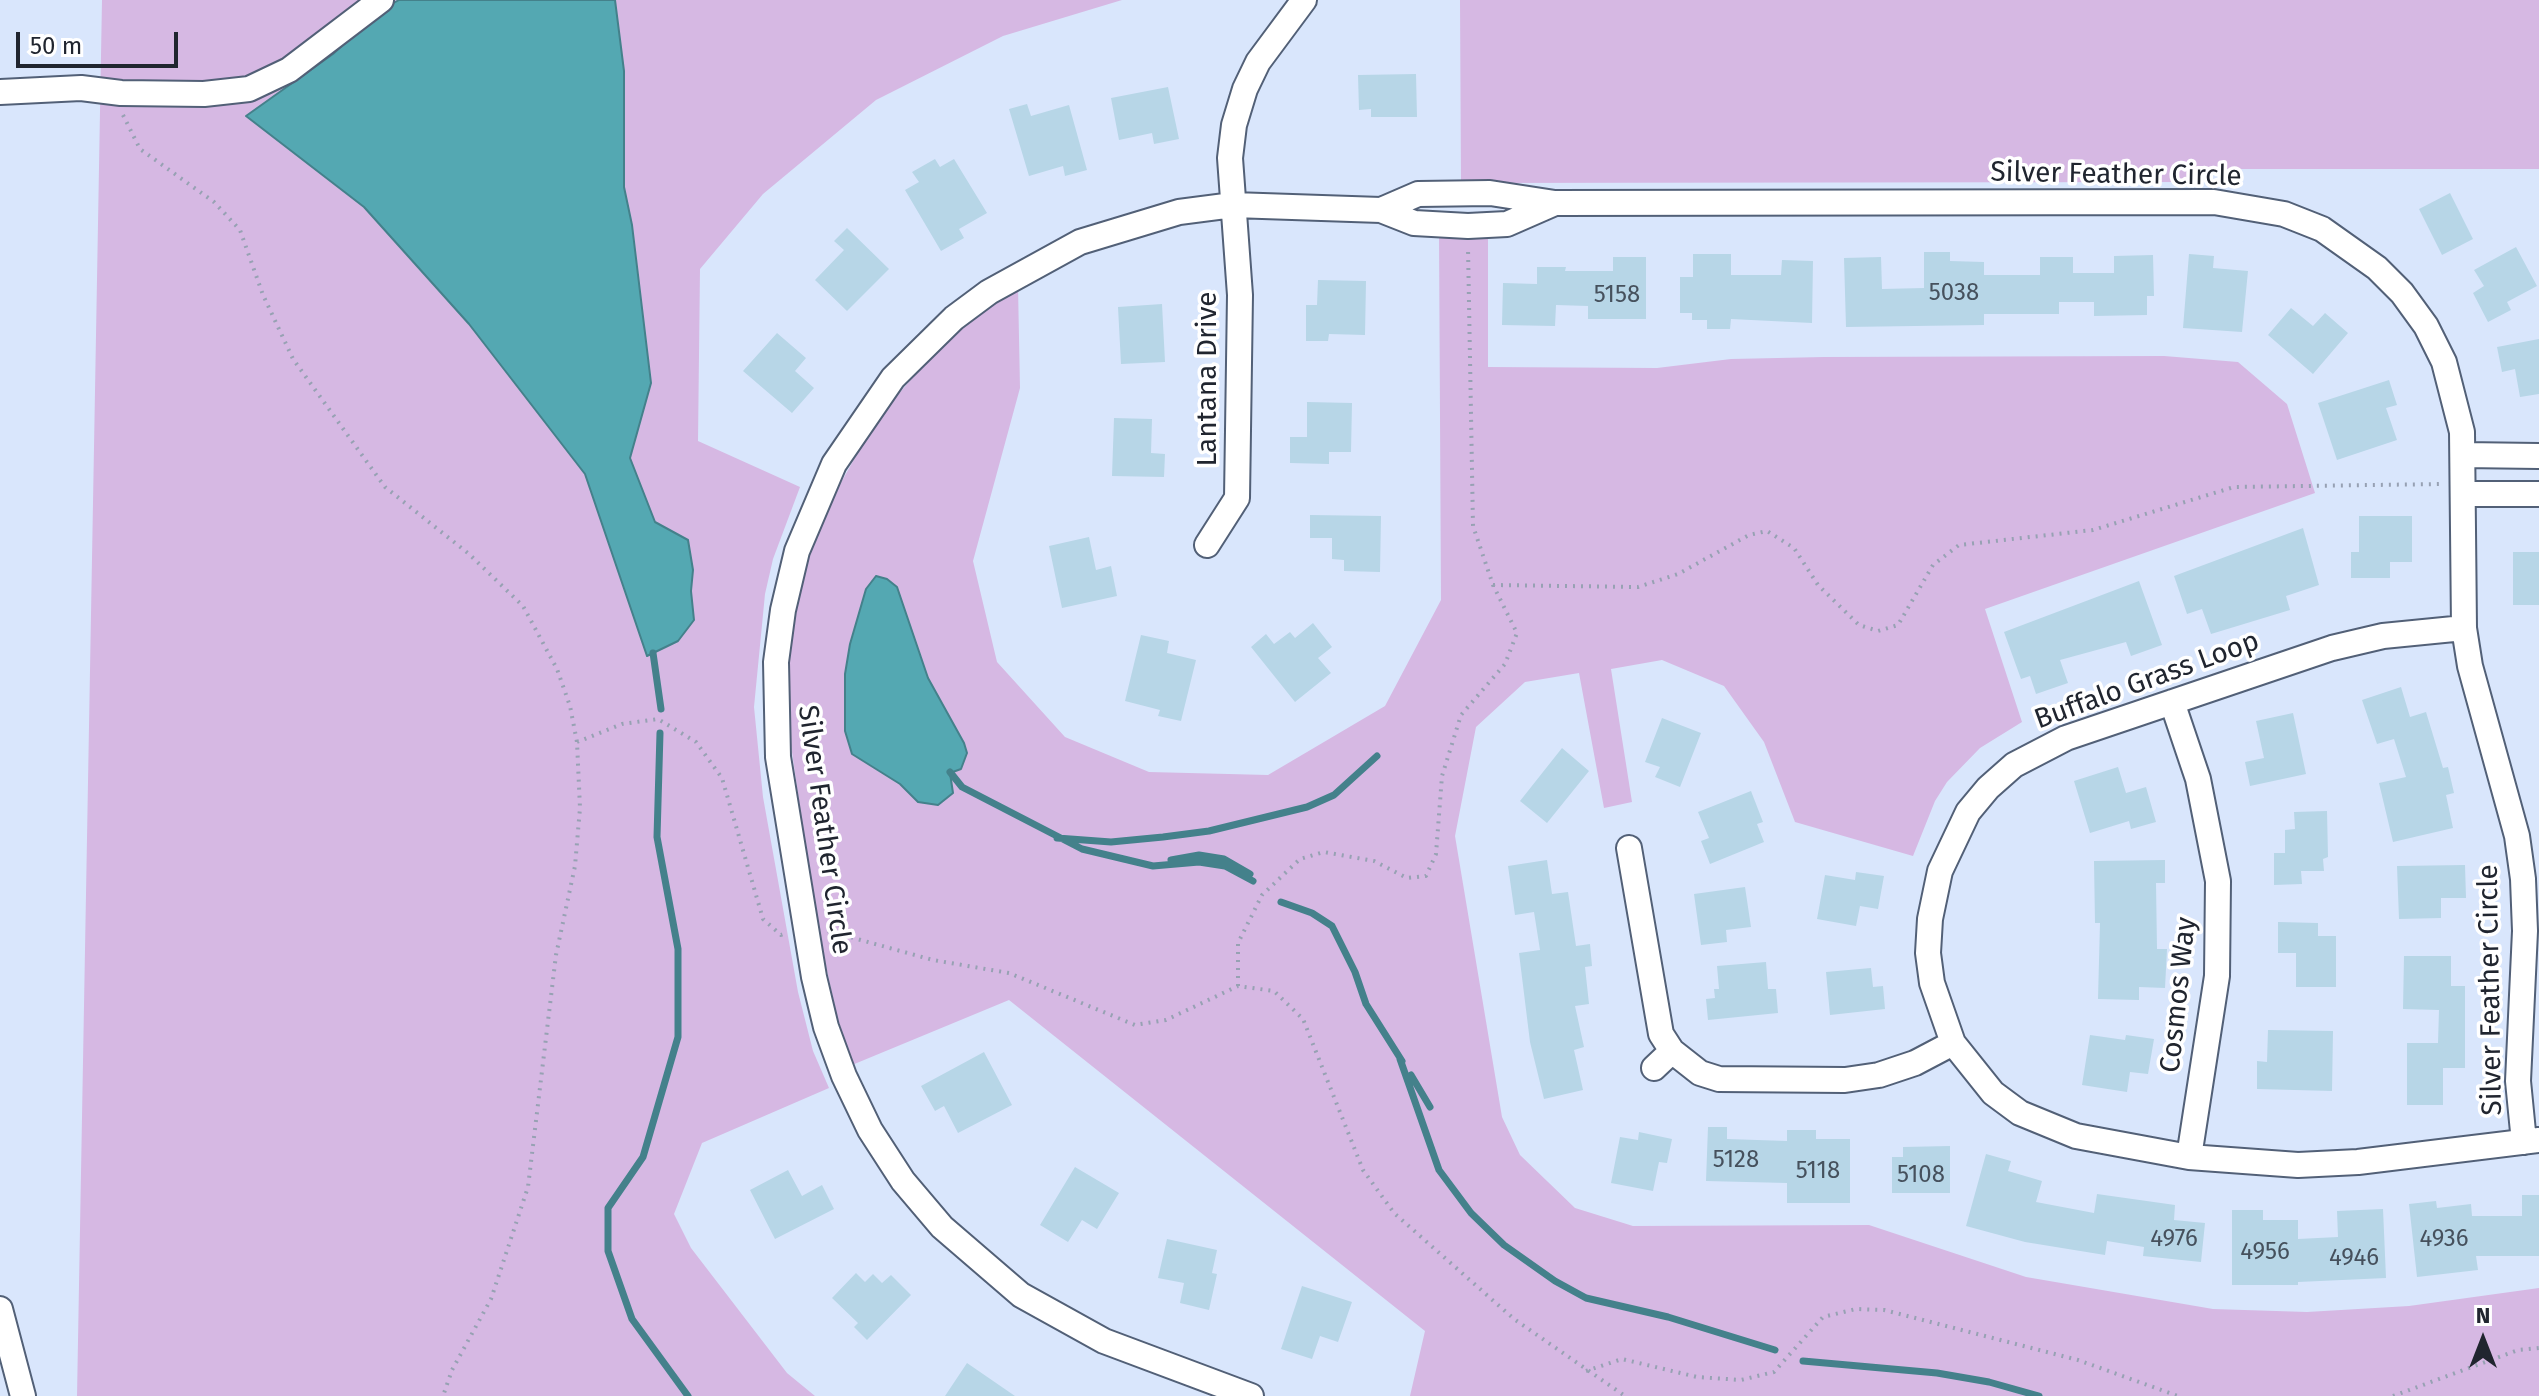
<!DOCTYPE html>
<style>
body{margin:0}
#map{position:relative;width:2539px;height:1396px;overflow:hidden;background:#d9e6fc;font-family:"Fira Sans",sans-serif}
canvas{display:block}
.north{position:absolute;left:2443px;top:1300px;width:80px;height:80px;-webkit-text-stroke:6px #fff;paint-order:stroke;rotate:0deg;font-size:22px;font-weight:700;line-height:32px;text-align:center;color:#20252f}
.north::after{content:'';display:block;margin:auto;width:28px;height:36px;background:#20252f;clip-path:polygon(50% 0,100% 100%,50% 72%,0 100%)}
.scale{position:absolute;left:16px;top:32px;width:162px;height:36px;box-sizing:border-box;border:4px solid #20252f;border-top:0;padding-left:10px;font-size:24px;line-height:28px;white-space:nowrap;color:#20252f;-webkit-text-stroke:6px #fff;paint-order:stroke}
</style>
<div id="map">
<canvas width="2539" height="1396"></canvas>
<div class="north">N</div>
<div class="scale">50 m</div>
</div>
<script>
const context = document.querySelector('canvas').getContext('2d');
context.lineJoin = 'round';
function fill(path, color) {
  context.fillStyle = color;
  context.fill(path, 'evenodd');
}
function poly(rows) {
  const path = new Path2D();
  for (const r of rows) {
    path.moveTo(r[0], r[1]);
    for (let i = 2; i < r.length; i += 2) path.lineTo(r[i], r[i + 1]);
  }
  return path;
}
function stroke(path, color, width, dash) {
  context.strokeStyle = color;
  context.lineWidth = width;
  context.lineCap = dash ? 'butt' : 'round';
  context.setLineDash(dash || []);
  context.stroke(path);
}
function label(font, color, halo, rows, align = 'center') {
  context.font = font + ' "Fira Sans",sans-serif';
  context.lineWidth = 7;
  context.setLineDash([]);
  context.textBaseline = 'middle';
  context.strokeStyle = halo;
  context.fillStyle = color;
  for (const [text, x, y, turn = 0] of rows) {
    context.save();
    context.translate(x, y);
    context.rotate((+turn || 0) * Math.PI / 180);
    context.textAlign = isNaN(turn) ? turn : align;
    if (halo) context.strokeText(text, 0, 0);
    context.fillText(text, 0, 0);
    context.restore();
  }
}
const green = poly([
 [102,0,1122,0,1003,36,876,100,763,194,700,269,698,441,800,487,773,559,765,594,754,707,763,797,798,992,813,1051,829,1088,702,1143,674,1214,691,1248,787,1373,815,1396,77,1396],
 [1460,0,2539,0,2539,169,2201,169,2201,182,1461,183],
 [1439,233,1488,233,1488,367,1657,368,1731,359,1824,357,2164,356,2238,362,2287,404,2315,493,1985,609,2022,722,1980,748,1947,782,1935,801,1913,856,1795,822,1764,742,1724,686,1662,660,1611,669,1632,802,1604,808,1579,673,1525,682,1476,727,1455,836,1502,1117,1520,1155,1575,1208,1633,1226,1869,1225,2026,1277,2213,1309,2307,1312,2409,1306,2539,1288,2539,1396,1410,1396,1425,1331,1009,1000,852,1065,837,1016,816,921,786,710,791,630,802,577,825,511,875,422,940,345,1018,287,1020,388,973,561,997,662,1065,737,1149,772,1268,775,1385,706,1441,600]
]);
const water = poly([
 [399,0,615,0,624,71,624,187,632,225,651,383,630,458,655,522,688,540,693,570,691,591,694,620,678,641,647,656,585,474,469,324,364,207,246,116,333,54,381,10,399,0],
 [876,576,887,579,897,587,928,678,964,743,967,753,961,769,950,773,953,793,938,805,918,802,900,784,852,754,845,731,845,674,850,644,866,589,876,576]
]);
const stream = poly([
 [653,653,661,709],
 [660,733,657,837,678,949,678,1037,643,1157,608,1208,608,1251,632,1319,688,1396],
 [950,772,962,787,1082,849,1153,866,1199,862,1225,866,1253,881],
 [1057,838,1111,842,1163,837,1209,831,1307,807,1334,795,1377,756],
 [1171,860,1199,855,1224,859,1250,874],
 [1281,902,1312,913,1332,926,1355,972,1366,1004,1402,1061],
 [1400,1059,1439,1170,1471,1213,1504,1245,1555,1281,1586,1298,1668,1317,1775,1350],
 [1411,1075,1430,1107],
 [1803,1361,1937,1373,1989,1382,2039,1396]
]);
const building = poly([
 [1416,74,1417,117,1371,117,1371,109,1359,110,1358,75],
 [1168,87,1179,139,1154,144,1152,133,1119,140,1111,98],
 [1027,104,1031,116,1069,105,1087,170,1065,176,1063,166,1029,176,1009,109],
 [935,159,940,167,954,159,987,213,959,229,964,238,941,251,905,190,919,182,912,172],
 [2450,193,2473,239,2442,255,2419,209],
 [847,228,889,269,847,311,815,280,844,250,834,241],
 [2516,247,2537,286,2507,302,2511,310,2488,322,2473,293,2484,286,2474,270],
 [1924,252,1950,252,1950,261,1984,262,1984,275,2040,275,2040,257,2073,257,2073,273,2114,273,2114,256,2153,255,2154,296,2147,296,2147,315,2094,316,2094,302,2059,302,2059,314,1984,314,1984,325,1846,327,1844,258,1881,257,1882,289,1924,288],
 [1693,254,1731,254,1731,275,1781,275,1782,260,1813,261,1812,323,1731,319,1730,329,1707,329,1707,320,1692,320,1692,313,1680,313,1680,277,1693,277],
 [2189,254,2214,256,2213,268,2248,271,2242,332,2183,328],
 [1613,257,1646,257,1646,319,1588,319,1588,306,1556,305,1555,326,1502,325,1503,283,1537,284,1537,267,1566,267,1565,271,1613,271],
 [1318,280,1366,281,1365,335,1329,334,1328,341,1306,341,1306,305,1317,305],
 [1162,304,1165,362,1121,364,1118,307],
 [2291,308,2313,326,2325,313,2348,333,2313,374,2268,335],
 [777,333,806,358,795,371,814,388,792,413,743,371],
 [2539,339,2539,394,2520,397,2515,369,2502,372,2497,347],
 [2389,380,2397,405,2386,408,2397,440,2337,460,2318,403],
 [1307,402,1352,403,1351,452,1329,452,1329,464,1290,463,1290,437,1307,437],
 [1114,418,1152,419,1151,453,1165,454,1164,477,1112,476],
 [1310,515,1381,516,1380,572,1344,571,1344,560,1332,559,1332,538,1310,538],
 [2359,516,2412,516,2412,562,2390,562,2390,578,2351,578,2351,552,2359,552],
 [2303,528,2319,585,2286,596,2290,610,2211,634,2202,609,2187,614,2174,576],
 [1089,537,1096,570,1111,566,1117,596,1062,608,1049,546],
 [2513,552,2539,552,2539,605,2513,605],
 [2139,581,2162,645,2131,656,2126,642,2060,660,2068,683,2036,694,2030,676,2021,679,2004,632],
 [1313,623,1332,647,1318,658,1331,673,1295,702,1251,647,1266,634,1274,644,1290,632,1295,638],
 [1141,635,1169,641,1167,653,1196,660,1181,721,1158,716,1160,710,1125,701],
 [2401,687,2410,717,2426,712,2443,768,2448,767,2454,793,2446,795,2453,828,2393,842,2379,783,2406,777,2394,739,2377,744,2362,700],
 [2293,713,2306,774,2250,786,2245,762,2264,758,2256,721],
 [1662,718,1701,733,1680,787,1655,777,1660,767,1645,762],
 [1562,748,1589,771,1547,823,1520,801],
 [2118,767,2126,793,2146,787,2156,822,2131,829,2129,821,2090,833,2074,781],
 [1751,791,1763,822,1757,824,1764,842,1710,864,1701,841,1709,838,1698,812],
 [2327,811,2328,857,2323,859,2324,871,2301,871,2302,884,2274,885,2274,853,2285,853,2285,830,2295,829,2294,812],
 [1547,860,1552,894,1568,892,1576,946,1590,944,1592,966,1585,967,1589,1004,1575,1006,1584,1047,1574,1050,1583,1090,1544,1099,1530,1042,1519,953,1540,950,1534,912,1515,915,1508,866],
 [2165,860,2165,883,2156,883,2157,949,2167,949,2165,988,2139,987,2139,1000,2098,999,2100,923,2095,923,2094,861],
 [2465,865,2466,898,2441,898,2441,918,2399,919,2397,866],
 [1856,872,1884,876,1878,909,1860,906,1856,926,1817,919,1825,875,1855,880],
 [1745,887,1751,927,1726,930,1727,942,1701,945,1694,894],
 [2278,922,2318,923,2318,936,2336,936,2336,987,2296,987,2296,953,2278,953],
 [2404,956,2451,956,2451,986,2465,986,2465,1068,2443,1068,2443,1105,2407,1105,2407,1043,2438,1043,2439,1010,2403,1009],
 [1766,962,1768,989,1776,989,1778,1013,1708,1020,1706,999,1715,998,1714,989,1719,989,1717,966],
 [1871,968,1873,987,1883,986,1885,1009,1830,1015,1826,972],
 [2268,1030,2333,1031,2332,1091,2257,1089,2257,1061,2267,1062],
 [2090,1035,2125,1040,2126,1035,2154,1039,2148,1074,2130,1072,2127,1092,2082,1085],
 [984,1052,1012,1105,958,1133,944,1106,935,1111,921,1086],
 [1708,1127,1727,1127,1727,1139,1787,1141,1787,1130,1816,1130,1816,1139,1850,1139,1850,1203,1787,1203,1787,1183,1706,1181],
 [1639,1132,1672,1139,1667,1163,1659,1162,1653,1191,1611,1183,1620,1137,1638,1140],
 [1950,1146,1950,1193,1892,1193,1892,1157,1903,1157,1903,1147],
 [1986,1154,2011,1161,2008,1171,2042,1181,2036,1202,2094,1213,2097,1194,2175,1205,2174,1220,2205,1223,2201,1262,2143,1256,2144,1247,2107,1241,2105,1255,2025,1242,1966,1226],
 [1075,1167,1119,1193,1097,1229,1082,1220,1068,1242,1040,1225],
 [788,1170,802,1196,822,1185,834,1209,775,1239,750,1190],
 [2522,1195,2539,1195,2539,1256,2476,1256,2478,1270,2417,1277,2409,1204,2436,1201,2437,1208,2471,1204,2472,1216,2522,1216],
 [2383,1209,2386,1278,2298,1282,2298,1285,2232,1285,2232,1210,2263,1210,2263,1220,2298,1220,2298,1239,2338,1237,2337,1211],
 [1167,1239,1217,1250,1212,1273,1217,1274,1209,1310,1180,1303,1184,1283,1158,1278],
 [856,1273,865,1282,873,1274,882,1283,891,1275,911,1295,867,1340,854,1327,858,1323,832,1298],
 [1302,1286,1352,1302,1338,1342,1320,1336,1312,1359,1281,1349],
 [967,1363,1015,1396,945,1396]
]);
const path = poly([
 [123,115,140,149,214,202,240,230,263,295,293,359,385,487,469,554,523,606,557,669,570,706,577,742,580,808,575,866,556,955,528,1187,491,1299,452,1370,443,1396],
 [1493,585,1638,587,1678,574,1749,535,1767,531,1794,548,1818,585,1859,625,1878,631,1898,625,1933,565,1959,545,2093,530,2234,487,2442,484],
 [577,742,622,724,658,719,696,742,722,778,763,919,781,935,786,933],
 [828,931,933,960,1009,973,1135,1025,1166,1020,1238,986,1274,991,1303,1019,1363,1170,1394,1213,1514,1319,1625,1396],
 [1238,986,1238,943,1262,895,1300,859,1324,852,1374,861,1407,878,1426,876,1436,854,1442,776,1461,715,1505,664,1517,633,1493,585,1473,526,1468,247],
 [1586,1371,1622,1359,1697,1377,1741,1380,1774,1372,1823,1317,1856,1309,1884,1310,2078,1360,2178,1396],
 [2393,1396,2518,1350,2539,1348]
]);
const minor = poly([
 [0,92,81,88,121,93,204,94,249,89,289,70,381,0],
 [1381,210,1418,194,1490,193,1555,203,2214,202,2284,214,2322,229,2377,268,2402,293,2426,326,2444,362,2462,432,2464,628,2470,666,2517,836,2523,879,2525,931,2518,1081,2524,1142],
 [2463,455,2539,456],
 [2463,494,2539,494],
 [1207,545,1237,498,1240,295,1230,158,1234,125,1245,89,1258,62,1304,0],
 [2464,628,2383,636,2332,648,2066,738,2014,765,1988,788,1968,812,1940,871,1930,919,1928,953,1932,983,1953,1043,1993,1093,2020,1113,2076,1136,2189,1157,2298,1165,2358,1162,2539,1140],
 [2172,702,2198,779,2218,881,2217,976,2189,1157],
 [1629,848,1661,1034,1672,1051,1700,1073,1719,1079,1845,1080,1879,1075,1915,1063,1953,1043],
 [1654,1068,1672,1051],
 [0,1309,23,1396],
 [1251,1396,1104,1341,1021,1295,942,1227,903,1181,870,1130,844,1076,826,1027,814,977,778,757,776,662,783,610,797,551,834,464,893,378,954,318,989,292,1080,242,1179,212,1233,205,1381,210,1414,223,1468,226,1507,224,1555,203]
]);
const numberNames = [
 ["5038",1954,293],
 ["5158",1617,295],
 ["5128",1736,1160],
 ["5118",1818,1171],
 ["5108",1921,1175],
 ["4976",2174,1239],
 ["4936",2444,1239],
 ["4956",2265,1252],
 ["4946",2354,1258]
];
const streetNames = [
 ["Silver Feather Circle",2116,175,1],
 ["Lantana Drive",1208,379,-90],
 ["Buffalo Grass Loop",2147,681,-20],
 ["Silver Feather Circle",824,830,82],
 ["Silver Feather Circle",2491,990,-91],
 ["Cosmos Way",2179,995,-84]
];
fill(green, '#d6b8e3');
fill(water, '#54a8b2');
stroke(water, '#44818b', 2);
stroke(stream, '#44818b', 7);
fill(building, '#b7d6e7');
stroke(minor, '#526077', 28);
stroke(path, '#97a1b3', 4, [2, 6]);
stroke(minor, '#fff', 24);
label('24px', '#46515d', null, numberNames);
label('28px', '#20252f', '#fff', streetNames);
</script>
